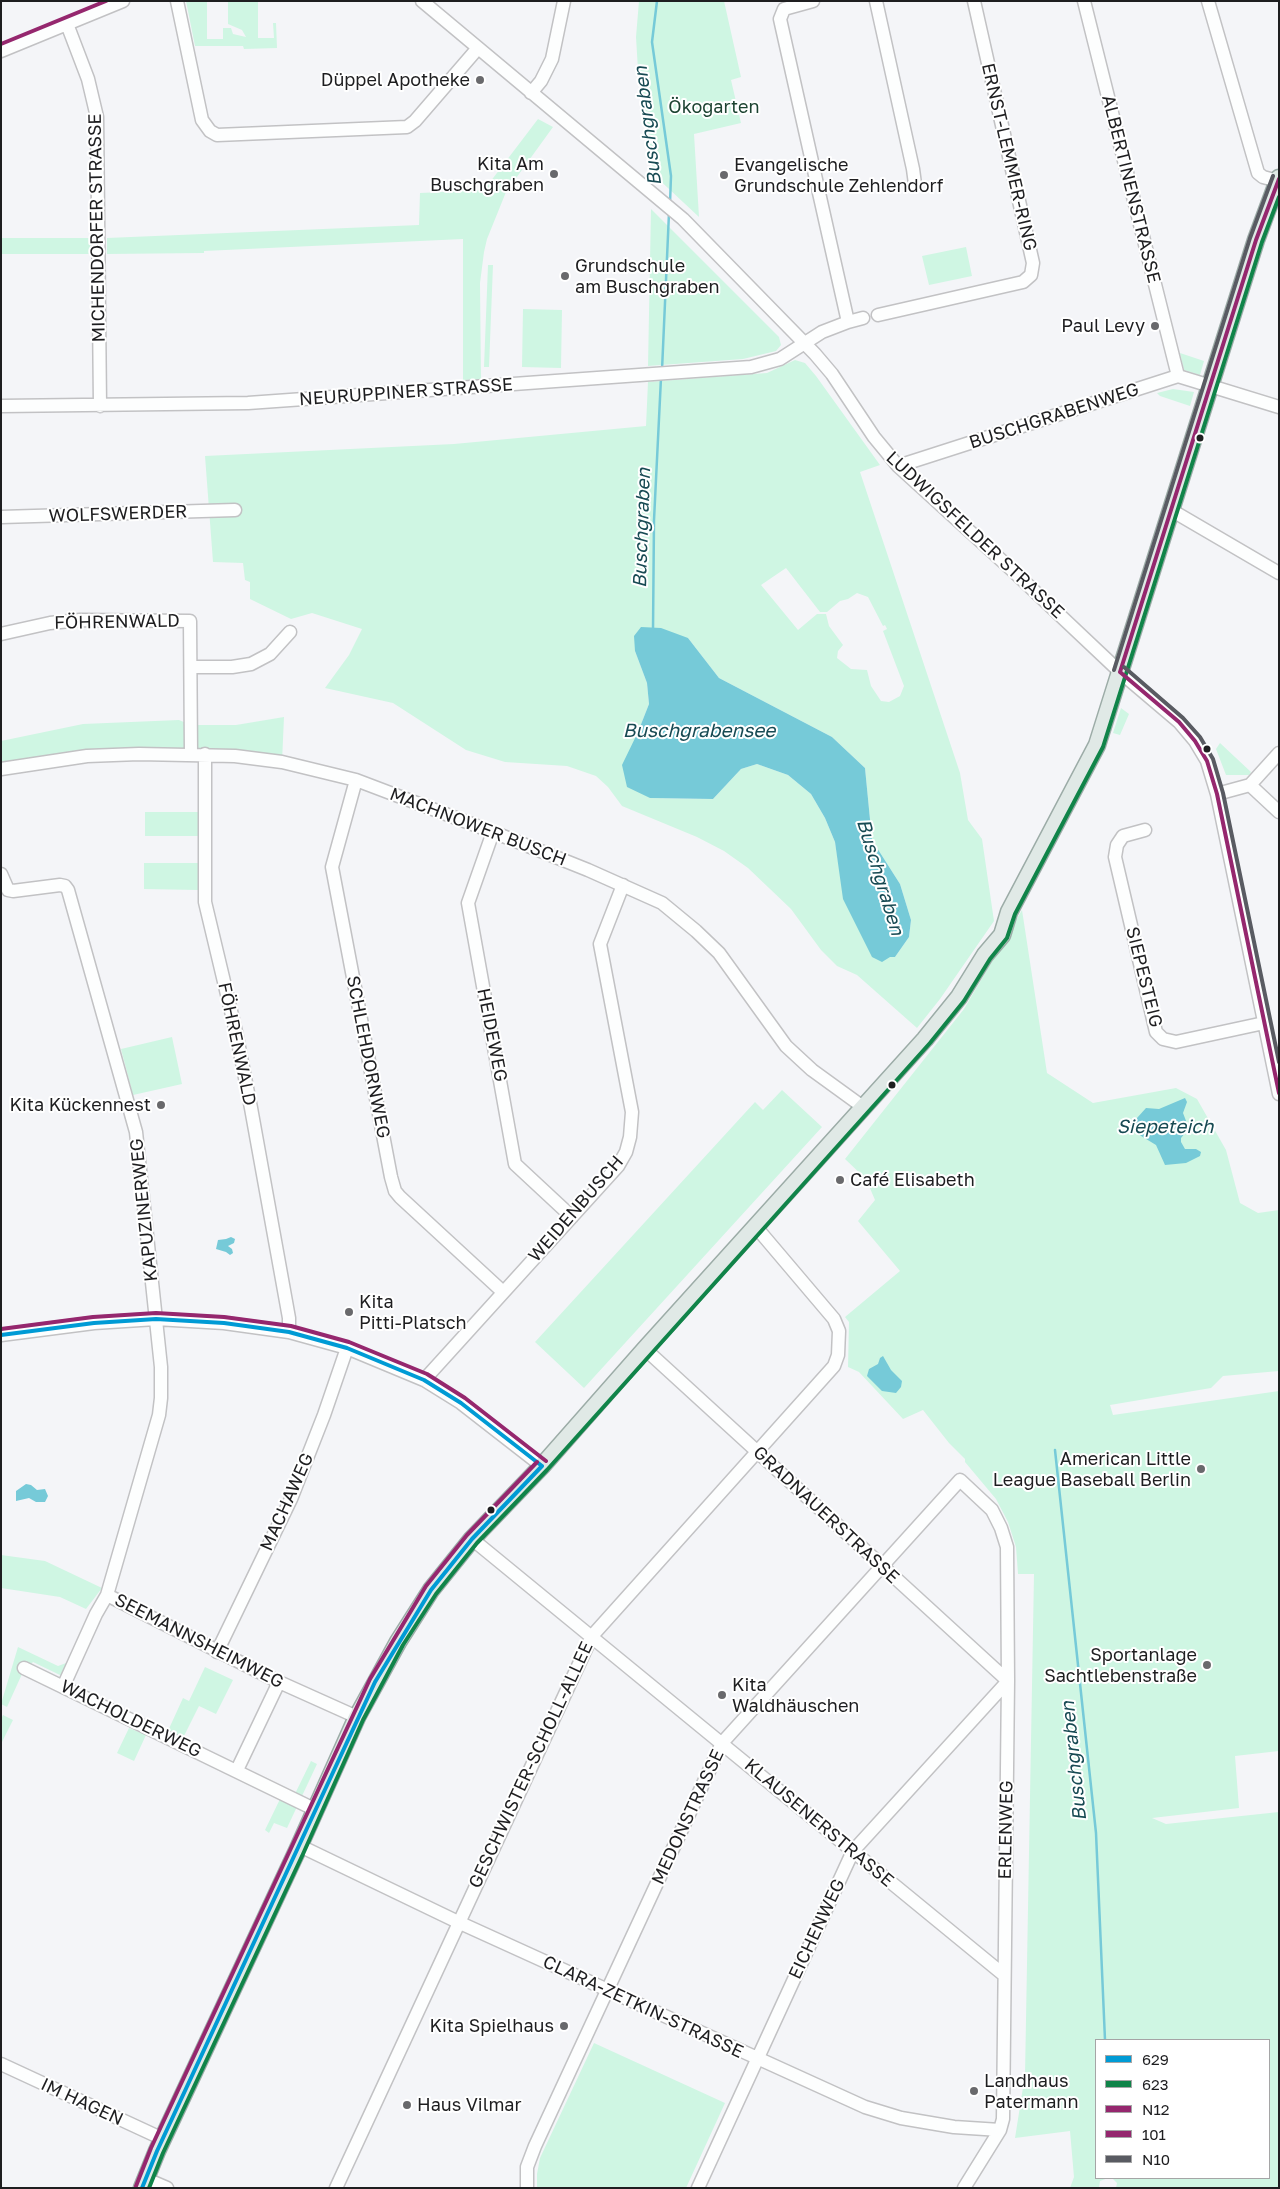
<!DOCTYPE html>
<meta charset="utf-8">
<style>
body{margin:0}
#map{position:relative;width:1280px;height:2189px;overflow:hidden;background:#f4f5f8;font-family:"Golos Text",sans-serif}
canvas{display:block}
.frame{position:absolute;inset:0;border:2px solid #1e1e20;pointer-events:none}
.legend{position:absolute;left:1095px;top:2039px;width:175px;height:140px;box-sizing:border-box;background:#fff;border:1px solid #a5a5a6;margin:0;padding:6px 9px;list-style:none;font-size:15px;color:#1e1e20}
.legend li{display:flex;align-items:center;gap:10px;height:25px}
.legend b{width:25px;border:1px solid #a5a5a6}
</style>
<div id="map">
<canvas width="1280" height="2189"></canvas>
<div class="frame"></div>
<ul class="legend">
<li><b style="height:6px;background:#009bd5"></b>629</li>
<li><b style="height:6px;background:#108449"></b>623</li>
<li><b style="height:6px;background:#95276e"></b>N12</li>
<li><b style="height:6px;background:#95276e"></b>101</li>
<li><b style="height:6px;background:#595b62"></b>N10</li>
</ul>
</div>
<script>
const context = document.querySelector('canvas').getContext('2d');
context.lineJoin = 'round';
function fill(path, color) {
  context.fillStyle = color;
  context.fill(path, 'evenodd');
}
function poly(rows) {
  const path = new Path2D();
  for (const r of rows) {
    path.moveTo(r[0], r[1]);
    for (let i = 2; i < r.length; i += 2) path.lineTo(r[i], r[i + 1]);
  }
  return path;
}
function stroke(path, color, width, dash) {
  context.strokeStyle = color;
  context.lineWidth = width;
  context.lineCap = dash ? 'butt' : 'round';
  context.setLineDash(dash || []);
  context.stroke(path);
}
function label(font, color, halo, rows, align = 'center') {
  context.font = font + ' "Golos Text",sans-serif';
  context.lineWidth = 4;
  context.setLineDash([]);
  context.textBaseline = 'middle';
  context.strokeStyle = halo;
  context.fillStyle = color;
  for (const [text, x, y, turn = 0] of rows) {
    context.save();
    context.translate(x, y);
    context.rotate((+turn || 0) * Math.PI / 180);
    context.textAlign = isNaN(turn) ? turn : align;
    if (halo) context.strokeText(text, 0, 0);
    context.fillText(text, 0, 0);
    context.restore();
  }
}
const green = poly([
 [186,1,207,1,207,39,223,39,223,28,231,28,233,34,246,37,242,30,228,24,228,1,258,1,258,38,274,38,273,23,276,23,277,48,244,49,243,46,195,46],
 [639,1,724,1,741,77,731,80,741,123,694,134,699,217,653,174,647,121,638,70,636,37],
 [538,119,553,127,506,192,487,239,484,252,480,283,481,379,463,380,463,239,204,251,204,253,107,254,107,238,419,225,420,193,484,190],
 [651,209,779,337,781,345,776,351,743,359,648,366],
 [1,238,90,238,91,254,1,254],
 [966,247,972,276,929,285,922,256],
 [488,265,493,265,489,367,484,367],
 [523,309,562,310,561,368,522,367],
 [1180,353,1204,361,1200,375,1184,370],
 [795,360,805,363,816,376,880,465,860,472,960,773,968,820,982,839,994,921,940,999,917,1028,857,975,837,966,821,950,791,909,748,868,724,851,697,837,622,806,608,787,596,776,567,766,505,762,466,750,393,703,325,688,349,655,362,629,312,613,291,619,250,599,250,582,245,580,243,563,213,562,205,456,454,444,646,426,648,382,767,373],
 [786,568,820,612,827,612,840,601,848,599,857,593,868,597,883,626,885,625,887,629,883,631,904,686,900,696,889,702,881,701,871,686,867,670,851,669,837,658,838,651,843,645,829,626,826,614,817,614,798,630,761,585],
 [688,638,719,678,832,737,865,768,872,840,900,884,911,920,909,937,895,957,890,957,838,861,835,842,825,818,811,794,788,775,757,764,741,769,713,799,650,798,638,732,649,704,647,683,635,651],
 [1173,389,1194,392,1190,406,1160,396,1157,393],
 [1121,708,1129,714,1120,735,1113,733],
 [284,717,282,762,191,754,1,769,1,741,83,724,179,720,191,725,236,725],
 [1220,743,1251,772,1249,775,1226,775,1216,749],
 [145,812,198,812,198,836,145,836],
 [144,863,198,863,198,890,144,889],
 [1022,910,1047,1073,1093,1103,1176,1088,1197,1099,1226,1150,1240,1203,1258,1213,1279,1210,1279,1371,1223,1376,1211,1388,1110,1405,1113,1415,1279,1391,1279,1751,1235,1756,1239,1808,1152,1818,1166,1824,1279,1812,1279,2188,1116,2188,1117,2183,1112,2178,1269,2178,1269,2040,1096,2040,1096,2178,1108,2178,1100,2181,1099,2188,1070,2188,1074,2177,1070,2131,1015,2138,1025,2075,1034,1574,1018,1574,1016,1547,1008,1522,996,1499,965,1462,965,1459,949,1443,923,1410,903,1419,859,1372,848,1367,849,1322,845,1317,900,1271,858,1221,875,1200,866,1179,845,1159,964,1009],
 [172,1037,182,1084,133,1095,121,1049],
 [782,1090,822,1127,584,1388,535,1342,755,1102,763,1110],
 [1,1555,45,1561,102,1588,86,1609,60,1597,1,1588],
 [18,1647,58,1666,69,1662,62,1676,33,1662,22,1674,7,1707,1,1704],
 [205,1667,233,1680,216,1714,199,1706,182,1740,167,1733,183,1698,189,1701],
 [3,1715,13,1720,1,1744,1,1719],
 [129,1728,146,1735,134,1761,117,1753],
 [311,1761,317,1764,287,1828,274,1823,269,1833,265,1830,281,1797,291,1802],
 [594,2043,725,2103,686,2188,537,2188,537,2174,540,2158]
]);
const water = poly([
 [641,627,661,628,688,638,719,678,832,737,865,768,872,840,900,884,911,920,909,937,895,957,890,957,882,962,872,957,843,899,835,842,825,818,811,794,788,775,757,764,741,769,713,799,650,798,627,787,622,765,638,732,649,704,647,683,635,651,634,636],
 [1185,1098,1187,1102,1183,1113,1188,1126,1185,1133,1181,1138,1181,1142,1185,1149,1196,1149,1201,1152,1200,1156,1186,1163,1165,1165,1156,1145,1128,1128,1146,1108,1159,1109],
 [231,1237,235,1239,234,1243,228,1246,232,1249,233,1253,230,1255,226,1252,216,1249,218,1240,226,1239],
 [883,1356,891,1370,902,1381,901,1387,896,1393,882,1391,867,1376,869,1369,878,1364,880,1358],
 [26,1484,31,1485,37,1490,45,1489,48,1496,45,1502,36,1502,29,1498,16,1501,16,1491]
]);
const stream = poly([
 [657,1,652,42,671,176,670,203],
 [662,370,669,213],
 [653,630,654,520,661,378],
 [1055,1450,1096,1833,1105,2040]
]);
const minor = poly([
 [177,1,202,120,210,131,217,135,407,127,415,121,478,48],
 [422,1,683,219,815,354,832,374,874,437,898,466,1011,569,1120,672,1179,722,1195,741,1207,761,1217,794,1279,1094],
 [813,1,784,9,780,19,848,322,863,318],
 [876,1,913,169,915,184],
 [1084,1,1178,376],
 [1208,1,1258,173,1263,177,1278,181],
 [67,24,88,79,97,117,100,406],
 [1,51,123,1],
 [531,93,541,81,552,59,564,1],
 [878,315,1023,282,1031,275,1033,263,974,1],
 [1,406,248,403,751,367,780,359,822,332,848,322],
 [898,466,1178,376,1279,407],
 [1171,510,1279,573],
 [1,517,235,510],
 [1,634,50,623,80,620,190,621,191,754],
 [192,667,232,667,251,664,270,654,290,632],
 [205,754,205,902,236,1032,251,1108,289,1318,289,1332],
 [1,769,87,756,139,754,235,756,282,762,356,780,493,832,588,870,662,903,696,931,719,953,786,1046,812,1070,863,1107],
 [356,780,332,867,391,1177,395,1191,400,1197,503,1292],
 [1250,785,1279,812],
 [1217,794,1250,785,1279,753],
 [1145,830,1123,836,1117,845,1115,857,1156,1032,1163,1039,1176,1042,1264,1023],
 [493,832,468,903,515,1164,572,1217],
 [1,874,8,890,13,891,60,885,65,886,68,890,136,1132,161,1367,161,1398,159,1415,107,1595,96,1614,63,1687],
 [1,1335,94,1323,156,1319,224,1323,289,1332,347,1348,424,1380,461,1403,542,1466],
 [645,1349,1008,1681,853,1851,698,2188],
 [424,1380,618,1166,626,1152,630,1137,632,1112,600,944,623,885],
 [472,1539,1004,1975],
 [107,1595,279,1682,357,1717],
 [217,1652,291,1499,324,1415,347,1348],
 [24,1668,316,1810],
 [237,1770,279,1682],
 [300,1846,458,1922,865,2107,901,2118,954,2127,1000,2130],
 [1,2064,163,2139],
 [146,2179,167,2188],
 [336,2188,592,1636,834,1366,838,1355,839,1331,834,1319,756,1227],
 [527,2188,527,2167,535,2146,722,1743,960,1480,992,1510,1001,1528,1007,1547,1008,1681,1003,2119,1000,2130,964,2188]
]);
const major = poly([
 [142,2188,157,2151,297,1851,357,1717,398,1642,431,1590,472,1539,542,1466,645,1349,925,1039,959,997,985,955,1002,935,1009,912,1097,745,1256,240,1279,178]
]);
const bus1 = poly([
 [1,1335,94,1323,156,1319,224,1323,289,1332,347,1348,424,1380,461,1403,542,1466],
 [142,2188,157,2151,375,1682,431,1590,472,1539,542,1466]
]);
const bus2 = poly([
 [149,2188,163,2153,303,1854,363,1720,403,1645,436,1594,477,1543,547,1470,930,1043,964,1001,990,959,1007,938,1015,914,1103,747,1262,242,1279,197]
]);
const bus3 = poly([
 [1,44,106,1],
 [1,1329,93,1317,156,1313,224,1317,291,1326,349,1342,427,1374,465,1398,546,1461],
 [136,2186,151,2148,370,1679,426,1586,467,1535,537,1462]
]);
const bus4 = poly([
 [1120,672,1256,240,1279,179],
 [1120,672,1179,722,1195,741,1207,761,1217,794,1279,1093]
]);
const bus5 = poly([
 [1124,667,1183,718,1200,737,1213,759,1223,793,1279,1062],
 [1114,670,1250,238,1273,176]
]);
const markers = [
 [480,80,5,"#69696c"],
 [554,174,5,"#69696c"],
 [724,175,5,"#69696c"],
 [565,276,5,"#69696c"],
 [1155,326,5,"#69696c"],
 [1200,438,4.5,"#1e1e20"],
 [1207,749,4.5,"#1e1e20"],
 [892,1085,4.5,"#1e1e20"],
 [161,1105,5,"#69696c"],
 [840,1180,5,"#69696c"],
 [349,1312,5,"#69696c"],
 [1201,1469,5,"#69696c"],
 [491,1510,4.5,"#1e1e20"],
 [1207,1665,5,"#69696c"],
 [722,1695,5,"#69696c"],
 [564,2026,5,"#69696c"],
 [974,2091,5,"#69696c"],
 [407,2105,5,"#69696c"]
];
const poiNames = [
 ["Düppel Apotheke",470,80],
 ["Kita Am",544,164],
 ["Buschgraben",544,185],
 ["Evangelische",734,165,"left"],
 ["Grundschule Zehlendorf",734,186,"left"],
 ["Grundschule",575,266,"left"],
 ["am Buschgraben",575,287,"left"],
 ["Paul Levy",1145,326],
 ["Kita Kückennest",151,1105],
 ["Café Elisabeth",850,1180,"left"],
 ["Kita",359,1302,"left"],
 ["Pitti-Platsch",359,1323,"left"],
 ["American Little",1191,1459],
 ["League Baseball Berlin",1191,1480],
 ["Sportanlage",1197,1655],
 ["Sachtlebenstraße",1197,1676],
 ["Kita",732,1685,"left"],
 ["Waldhäuschen",732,1706,"left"],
 ["Kita Spielhaus",554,2026],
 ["Landhaus",984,2081,"left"],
 ["Patermann",984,2102,"left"],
 ["Haus Vilmar",417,2105,"left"]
];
const parkNames = [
 ["Ökogarten",714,107]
];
const streetNames = [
 ["ERNST-LEMMER-RING",1009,157,77],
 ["ALBERTINENSTRASSE",1131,189,76],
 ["MICHENDORFER STRASSE",97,228,-91],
 ["NEURUPPINER STRASSE",406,392,-4],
 ["BUSCHGRABENWEG",1054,416,-18],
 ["WOLFSWERDER",118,514,-2],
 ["LUDWIGSFELDER STRASSE",975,535,43],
 ["FÖHRENWALD",117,622,-1],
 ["MACHNOWER BUSCH",478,827,21],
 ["SIEPESTEIG",1144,977,76],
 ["HEIDEWEG",492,1035,79],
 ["FÖHRENWALD",237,1044,78],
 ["SCHLEHDORNWEG",368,1057,79],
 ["WEIDENBUSCH",576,1209,-49],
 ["KAPUZINERWEG",144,1210,-96],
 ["MACHAWEG",287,1502,-66],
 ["GRADNAUERSTRASSE",826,1515,43],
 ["SEEMANNSHEIMWEG",199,1641,27],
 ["WACHOLDERWEG",131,1719,26],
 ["GESCHWISTER-SCHOLL-ALLEE",531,1765,-65],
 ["MEDONSTRASSE",688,1817,-65],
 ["KLAUSENERSTRASSE",819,1823,40],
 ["ERLENWEG",1006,1830,-89],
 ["EICHENWEG",817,1929,-65],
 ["CLARA-ZETKIN-STRASSE",643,2007,25],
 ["IM HAGEN",82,2102,25]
];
const waterNames = [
 ["Buschgraben",648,126,-97],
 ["Buschgraben",642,528,-88],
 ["Buschgrabensee",699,731],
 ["Buschgraben",880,877,73],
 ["Siepeteich",1165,1127],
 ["Buschgraben",1074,1761,-96]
];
fill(green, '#cff6e3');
fill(water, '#76cad8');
stroke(stream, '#76cad8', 2.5);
stroke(minor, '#c2c2c4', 15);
stroke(major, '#9caca7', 19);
stroke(minor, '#fdfefe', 12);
stroke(major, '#e0e9e6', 16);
stroke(bus1, '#009bd5', 4);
stroke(bus2, '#108449', 4);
stroke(bus3, '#95276e', 4);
stroke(bus4, '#95276e', 4);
stroke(bus5, '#595b62', 4);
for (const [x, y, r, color] of markers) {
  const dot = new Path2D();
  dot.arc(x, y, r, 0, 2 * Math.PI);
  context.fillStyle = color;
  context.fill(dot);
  stroke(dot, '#fff', 2);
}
label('18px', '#1e1e20', '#fff', poiNames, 'right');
label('18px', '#1c4331', '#fff', parkNames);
label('18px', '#1e1e20', '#fff', streetNames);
label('italic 19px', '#174a53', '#fff', waterNames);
</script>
